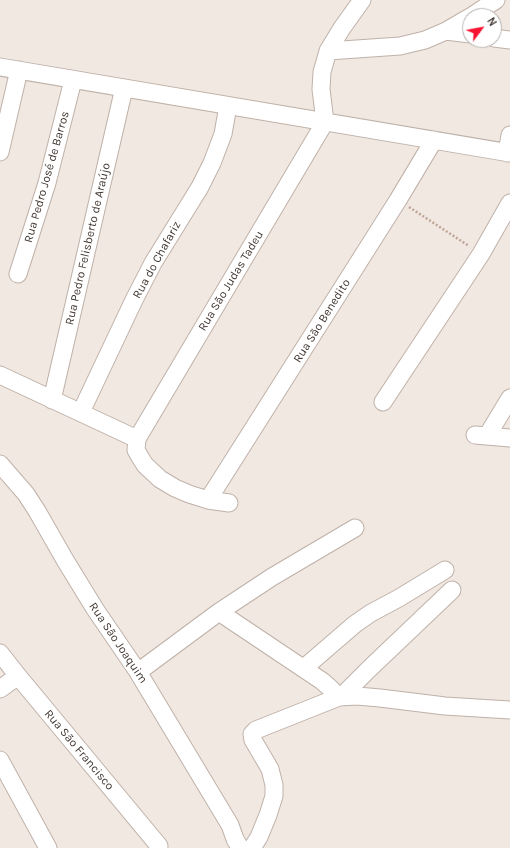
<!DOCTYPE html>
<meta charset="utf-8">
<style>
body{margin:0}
#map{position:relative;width:510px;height:848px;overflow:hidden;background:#f1e8e2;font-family:Karla,sans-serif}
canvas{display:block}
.north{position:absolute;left:462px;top:8px;width:40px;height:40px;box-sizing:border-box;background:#fff;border:1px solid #b3afad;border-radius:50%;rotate:58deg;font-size:11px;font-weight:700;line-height:16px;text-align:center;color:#423833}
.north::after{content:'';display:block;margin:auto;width:14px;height:18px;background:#f81330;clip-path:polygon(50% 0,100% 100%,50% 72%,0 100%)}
</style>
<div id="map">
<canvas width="510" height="848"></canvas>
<div class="north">N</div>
</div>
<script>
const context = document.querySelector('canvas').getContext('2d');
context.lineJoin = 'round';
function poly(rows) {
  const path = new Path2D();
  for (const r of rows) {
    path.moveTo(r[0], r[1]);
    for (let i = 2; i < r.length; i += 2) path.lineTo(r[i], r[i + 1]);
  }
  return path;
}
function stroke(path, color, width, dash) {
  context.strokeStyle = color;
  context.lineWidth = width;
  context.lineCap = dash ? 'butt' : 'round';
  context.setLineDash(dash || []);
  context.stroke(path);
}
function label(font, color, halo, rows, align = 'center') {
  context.font = font + ' Karla,sans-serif';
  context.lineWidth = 3.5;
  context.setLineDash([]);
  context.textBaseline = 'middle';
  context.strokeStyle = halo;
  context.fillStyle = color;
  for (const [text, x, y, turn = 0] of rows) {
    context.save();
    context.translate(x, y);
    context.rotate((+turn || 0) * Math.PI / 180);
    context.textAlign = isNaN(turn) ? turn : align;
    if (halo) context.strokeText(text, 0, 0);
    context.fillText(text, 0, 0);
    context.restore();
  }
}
const path = poly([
 [409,207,469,246]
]);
const minor = poly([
 [472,16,496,0],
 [446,31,470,34],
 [494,38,510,40],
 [328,51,400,46,425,40,446,31,470,17],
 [0,67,510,153],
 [0,152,19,70],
 [507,153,510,135],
 [18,274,47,183,73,80],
 [0,375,137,439],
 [52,400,124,88],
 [383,402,481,254,510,203],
 [81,412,134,300,153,263,200,187,212,163,223,134,228,106],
 [475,435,510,438],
 [487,436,510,398],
 [0,464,26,494,37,511,65,560,95,609,138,672,230,825,235,839,240,848],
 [208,500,398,200,434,140],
 [229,503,208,500,189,494,175,488,160,479,145,465,140,457,136,450,137,439,325,122,321,89,322,72,328,51,342,28,362,0],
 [219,612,322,681,330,688,339,697,357,696,380,698,445,706,510,710],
 [0,653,18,676,159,846],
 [304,668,355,624,371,613,399,598,445,570],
 [138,672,219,612,272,577,355,528],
 [0,689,18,676],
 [342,696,369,669,452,590],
 [0,760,48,848],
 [252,848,259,837,268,815,274,796,274,785,270,769,253,740,252,734,256,730,339,697]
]);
const streetNames = [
 ["Rua Pedro José de Barros",47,177,-74],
 ["Rua Pedro Felisberto de Araújo",88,244,-77],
 ["Rua do Chafariz",157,260,-61],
 ["Rua São Judas Tadeu",231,281,-59],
 ["Rua São Benedito",322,321,-58],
 ["Rua São Joaquim",118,643,56],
 ["Rua São Francisco",79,750,50]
];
stroke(minor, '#bfb1a8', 19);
stroke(path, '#bea597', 2.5, [2, 2]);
stroke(minor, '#fff', 17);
label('12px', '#423833', '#fff', streetNames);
</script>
